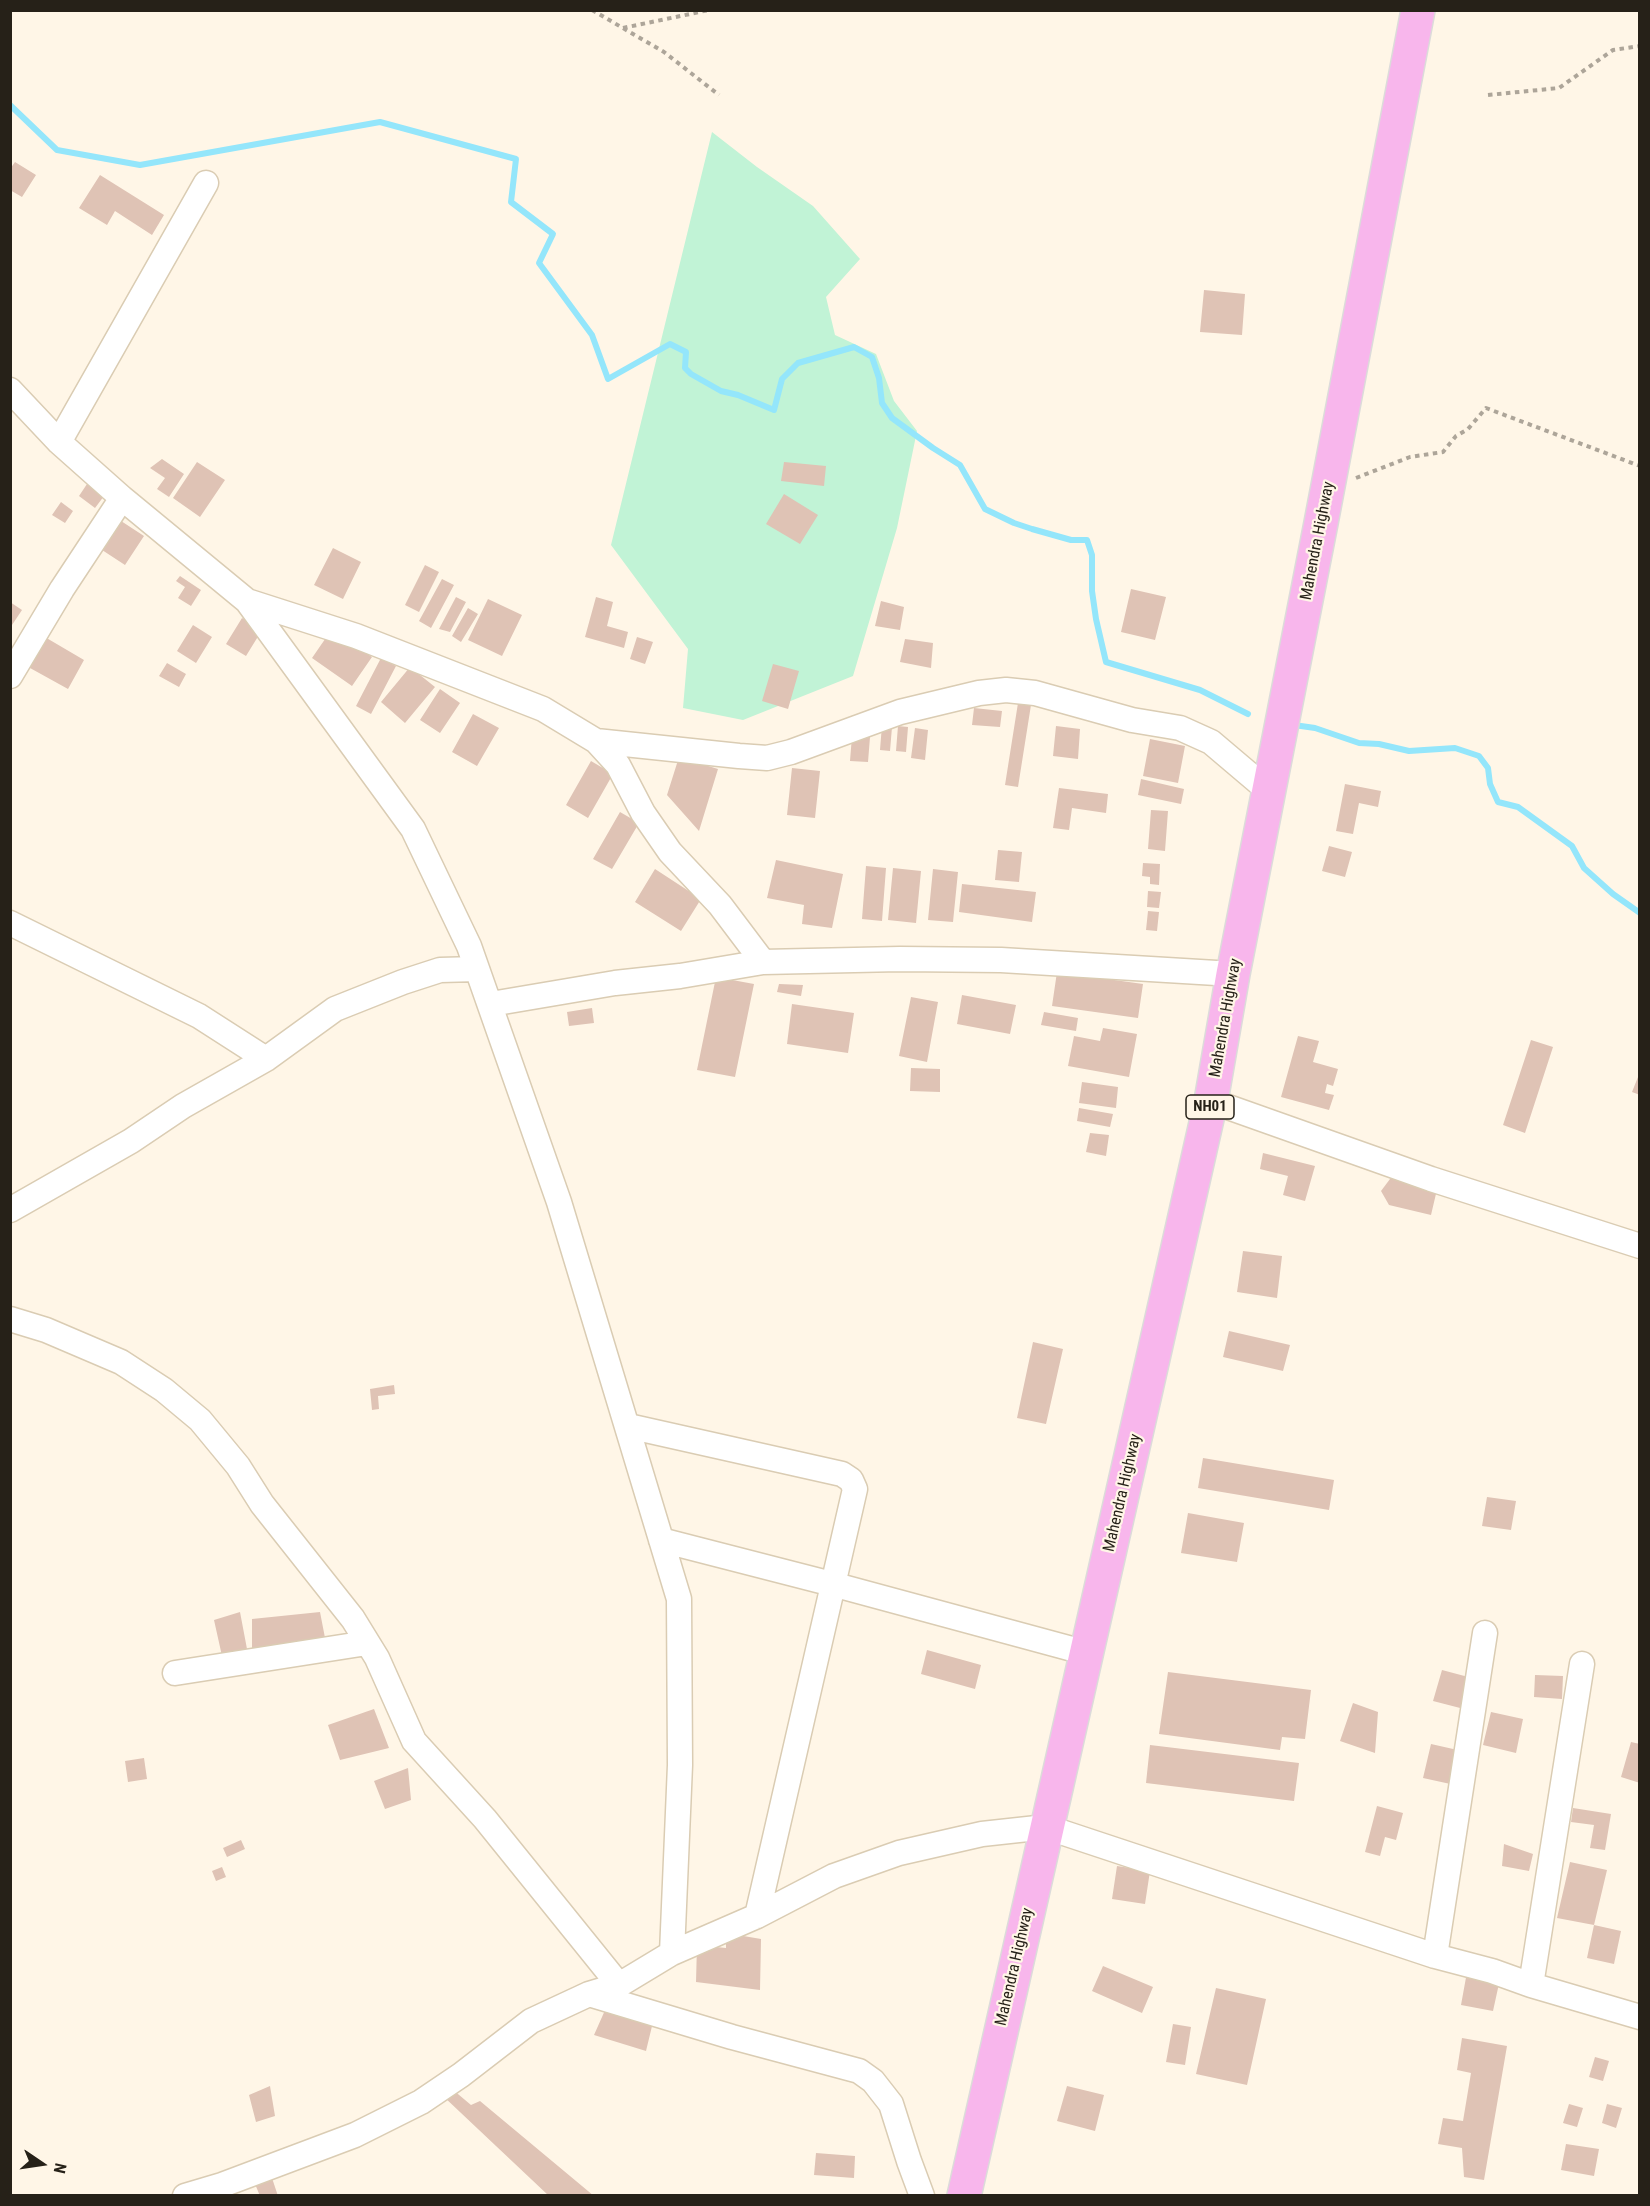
<!DOCTYPE html>
<style>
body{margin:0}
#map{position:relative;width:1650px;height:2206px;overflow:hidden;background:#fff6e7;font-family:"Roboto Condensed",sans-serif}
canvas{display:block}
.frame{position:absolute;inset:0;border:12px solid #262118;pointer-events:none}
.north{position:absolute;left:12px;top:2134px;width:60px;height:60px;-webkit-text-stroke:4px #fff6e7;paint-order:stroke;rotate:103deg;font-size:16px;font-weight:700;line-height:24px;text-align:center;color:#262118}
.north::after{content:'';display:block;margin:auto;width:21px;height:27px;background:#262118;clip-path:polygon(50% 0,100% 100%,50% 72%,0 100%)}
</style>
<div id="map">
<canvas width="1650" height="2206"></canvas>
<div class="frame"></div>
<div class="north">N</div>
</div>
<script>
const context = document.querySelector('canvas').getContext('2d');
context.lineJoin = 'round';
function fill(path, color) {
  context.fillStyle = color;
  context.fill(path, 'evenodd');
}
function poly(rows) {
  const path = new Path2D();
  for (const r of rows) {
    path.moveTo(r[0], r[1]);
    for (let i = 2; i < r.length; i += 2) path.lineTo(r[i], r[i + 1]);
  }
  return path;
}
function stroke(path, color, width, dash) {
  context.strokeStyle = color;
  context.lineWidth = width;
  context.lineCap = dash ? 'butt' : 'round';
  context.setLineDash(dash || []);
  context.stroke(path);
}
function label(font, color, halo, rows, align = 'center') {
  context.font = font + ' "Roboto Condensed",sans-serif';
  context.lineWidth = 4.5;
  context.setLineDash([]);
  context.textBaseline = 'middle';
  context.strokeStyle = halo;
  context.fillStyle = color;
  for (const [text, x, y, turn = 0] of rows) {
    context.save();
    context.translate(x, y);
    context.rotate((+turn || 0) * Math.PI / 180);
    context.textAlign = isNaN(turn) ? turn : align;
    if (halo) context.strokeText(text, 0, 0);
    context.fillText(text, 0, 0);
    context.restore();
  }
}
const green = poly([
 [712,132,757,167,813,206,860,259,826,297,835,335,876,354,894,401,917,431,897,528,853,676,743,720,683,708,688,649,611,545]
]);
const stream = poly([
 [10,105,57,150,140,165,380,122,516,159,511,202,553,234,539,263,592,335,608,379,670,344,686,352,685,368,691,374,721,391,738,395,774,410,782,379,798,363,854,347,872,357,879,378,882,403,892,418,933,448,960,465,985,509,1014,523,1032,529,1071,540,1087,540,1092,555,1092,591,1096,619,1106,662,1200,690,1248,714],
 [1294,725,1315,728,1359,743,1379,744,1409,751,1455,748,1479,756,1488,768,1490,784,1498,802,1518,807,1572,846,1584,868,1613,894,1640,913]
]);
const building = poly([
 [15,162,36,175,22,197,10,190,10,169],
 [100,175,164,215,152,235,115,211,107,225,79,208],
 [1204,290,1245,294,1242,335,1200,332],
 [162,459,184,474,169,497,157,489,165,478,150,468],
 [197,462,225,480,200,517,173,498],
 [784,462,826,466,824,486,781,481],
 [87,484,104,496,95,508,79,496],
 [784,494,818,515,800,544,766,524],
 [61,502,73,511,65,523,52,515],
 [118,519,144,536,125,565,99,548],
 [333,548,361,562,343,599,314,585],
 [425,565,439,572,419,612,405,605],
 [180,576,201,590,191,606,178,598,185,587,176,581],
 [442,579,454,585,431,628,419,621],
 [1131,589,1166,597,1155,640,1121,632],
 [456,597,466,602,450,632,439,629],
 [596,597,613,602,607,626,628,632,624,648,585,637],
 [488,599,522,615,502,656,468,640],
 [881,601,904,607,900,630,875,626],
 [10,602,22,610,12,625,10,624],
 [468,608,478,614,461,642,452,636],
 [242,618,262,630,246,656,226,644],
 [193,625,212,637,196,663,177,651],
 [332,629,372,657,352,686,312,658],
 [38,633,84,660,68,689,21,663],
 [637,637,653,642,645,664,630,659],
 [905,639,933,643,931,668,900,662],
 [381,658,396,666,371,714,356,706],
 [167,663,186,674,179,687,159,676],
 [773,664,799,671,788,709,762,701],
 [410,667,435,687,405,723,381,702],
 [440,689,460,703,440,733,420,720],
 [1018,703,1031,705,1018,787,1005,785],
 [974,708,1002,711,1000,727,972,725],
 [473,714,499,728,477,766,452,752],
 [882,725,892,727,890,751,880,750],
 [898,726,908,727,906,752,896,751],
 [1056,726,1080,729,1078,759,1053,756],
 [915,728,928,730,925,760,911,758],
 [852,736,870,737,868,762,850,761],
 [1150,739,1185,746,1178,783,1143,776],
 [679,757,718,769,699,831,667,795],
 [591,761,613,774,588,818,566,805],
 [792,768,820,771,815,818,787,815],
 [1141,779,1184,789,1181,804,1138,795],
 [1345,784,1381,791,1378,807,1359,803,1353,834,1336,831],
 [1059,788,1108,794,1106,813,1072,808,1069,830,1053,828],
 [1151,810,1168,811,1165,851,1148,849],
 [620,812,639,823,612,869,593,859],
 [1329,846,1352,852,1345,877,1322,871],
 [998,850,1022,852,1019,882,995,880],
 [776,860,843,874,832,928,802,924,804,905,767,898],
 [1143,863,1160,864,1159,885,1150,884,1150,877,1142,876],
 [866,866,886,868,882,921,862,919],
 [893,868,921,871,916,923,888,920],
 [655,869,701,899,681,931,635,902],
 [933,869,958,872,953,922,928,920],
 [962,884,1036,892,1032,922,959,912],
 [1148,891,1161,892,1159,908,1147,907],
 [1148,911,1159,912,1157,931,1146,930],
 [1057,972,1143,984,1138,1018,1052,1006],
 [716,977,754,984,735,1077,697,1070],
 [779,984,803,985,801,996,777,992],
 [962,995,1016,1005,1010,1034,957,1024],
 [911,997,938,1002,927,1062,899,1056],
 [792,1004,854,1013,848,1053,787,1044],
 [592,1008,594,1023,569,1026,567,1012],
 [1044,1012,1078,1018,1076,1031,1041,1025],
 [1103,1028,1137,1034,1129,1077,1068,1066,1074,1036,1100,1041],
 [1298,1036,1319,1041,1313,1062,1338,1069,1333,1086,1327,1084,1325,1093,1334,1095,1329,1110,1281,1097],
 [1531,1040,1553,1047,1525,1133,1503,1125],
 [911,1068,940,1069,940,1092,910,1091],
 [1640,1072,1640,1095,1632,1092],
 [1082,1082,1118,1087,1116,1108,1079,1103],
 [1079,1108,1113,1114,1110,1127,1077,1121],
 [1090,1133,1109,1135,1106,1156,1086,1152],
 [1263,1153,1315,1166,1305,1201,1283,1195,1288,1176,1260,1169],
 [1396,1171,1439,1181,1431,1215,1389,1205,1381,1191],
 [1243,1251,1282,1256,1277,1298,1237,1292],
 [1229,1331,1290,1345,1283,1371,1223,1357],
 [1033,1342,1063,1349,1046,1424,1017,1418],
 [394,1385,395,1394,378,1396,379,1409,372,1410,370,1389],
 [1203,1458,1334,1480,1329,1510,1198,1488],
 [1487,1497,1516,1501,1511,1530,1482,1526],
 [1188,1513,1244,1523,1237,1562,1181,1553],
 [240,1612,247,1649,222,1656,214,1620],
 [320,1612,326,1643,252,1649,252,1619],
 [927,1650,981,1665,975,1689,921,1674],
 [1442,1670,1472,1678,1464,1709,1433,1701],
 [1168,1672,1311,1690,1305,1739,1282,1737,1280,1750,1159,1734],
 [1535,1675,1563,1676,1562,1699,1534,1697],
 [1353,1703,1378,1712,1375,1753,1340,1741],
 [374,1709,389,1748,340,1760,328,1725],
 [1491,1712,1523,1719,1516,1753,1483,1745],
 [1631,1742,1640,1744,1640,1783,1621,1777],
 [1431,1744,1462,1751,1455,1785,1423,1778],
 [1150,1745,1299,1763,1294,1801,1146,1783],
 [144,1758,147,1779,128,1782,125,1761],
 [408,1768,411,1800,385,1809,374,1781],
 [1377,1806,1403,1813,1396,1840,1385,1837,1380,1856,1365,1852],
 [1573,1808,1611,1814,1605,1850,1590,1848,1594,1825,1571,1822],
 [241,1840,245,1849,227,1857,223,1848],
 [1504,1844,1533,1854,1529,1871,1502,1866],
 [1570,1862,1607,1870,1594,1925,1621,1931,1614,1964,1587,1958,1594,1925,1557,1918],
 [1117,1866,1150,1871,1145,1904,1112,1899],
 [222,1867,226,1877,216,1881,212,1871],
 [726,1933,761,1939,760,1990,696,1982,697,1945,726,1948],
 [1103,1966,1153,1987,1142,2013,1092,1991],
 [1467,1972,1500,1979,1493,2011,1461,2005],
 [1216,1988,1266,1999,1247,2085,1196,2074],
 [606,2008,653,2022,646,2051,594,2035],
 [1173,2024,1191,2027,1185,2065,1166,2062],
 [1462,2038,1507,2046,1484,2180,1464,2177,1462,2148,1438,2144,1443,2118,1463,2121,1471,2073,1457,2070],
 [1595,2057,1609,2061,1603,2081,1589,2077],
 [270,2086,275,2116,256,2122,249,2095],
 [1067,2086,1104,2095,1095,2131,1057,2121],
 [452,2089,471,2105,480,2101,594,2196,549,2196,443,2096],
 [1569,2104,1583,2108,1577,2127,1563,2123],
 [1607,2104,1622,2108,1616,2128,1602,2123],
 [1566,2144,1599,2149,1594,2176,1561,2170],
 [816,2153,855,2156,854,2178,814,2175],
 [272,2178,278,2196,260,2196,255,2184]
]);
const path = poly([
 [592,10,664,52,719,95],
 [623,28,709,10],
 [1488,95,1559,88,1613,50,1640,46],
 [1356,478,1410,457,1443,452,1456,436,1468,429,1486,408,1640,466]
]);
const minor = poly([
 [10,390,59,442,122,498,247,601,356,636,543,709,596,741,618,765,643,813,670,852,720,905,763,962,900,959,1001,960,1233,974],
 [59,442,206,183],
 [247,601,413,829,469,946,559,1202,679,1599,680,1765,672,1953],
 [10,676,62,589,122,498],
 [596,741,739,756,767,758,791,752,900,712,979,693,1006,690,1035,693,1132,720,1180,728,1211,742,1270,792],
 [10,923,199,1016,266,1059],
 [491,1004,615,983,680,976,763,962],
 [1211,1101,1431,1179,1640,1246],
 [10,1210,131,1141,183,1106,266,1059,335,1009,403,982,440,970,477,969],
 [10,1319,46,1330,121,1362,164,1390,200,1420,238,1466,262,1504,353,1619,377,1658,414,1741,485,1819,619,1985],
 [628,1426,842,1474,851,1480,855,1489,757,1916],
 [661,1540,832,1584,1087,1653],
 [175,1673,367,1643],
 [1435,1956,1485,1633],
 [1531,1985,1582,1664],
 [589,1994,732,2037,859,2071,873,2081,891,2104,909,2161,922,2196],
 [185,2196,222,2185,355,2135,421,2102,461,2075,531,2021,589,1994,619,1985,672,1953,757,1916,834,1876,899,1853,982,1834,1046,1827,1435,1956,1492,1971,1531,1985,1640,2017]
]);
const trunk = poly([
 [964,2196,1211,1101,1233,974,1321,523,1418,10]
]);
const shields = [
 [1210,1107,48]
];
const shieldNames = [
 ["NH01",1210,1107]
];
const streetNames = [
 ["Mahendra Highway",1318,541,-79],
 ["Mahendra Highway",1226,1018,-80],
 ["Mahendra Highway",1123,1493,-77],
 ["Mahendra Highway",1015,1967,-77]
];
fill(green, '#c1f3d6');
stroke(stream, '#94e6fb', 6);
fill(building, '#dfc3b5');
stroke(minor, '#daccb3', 27);
stroke(trunk, '#dcdbda', 36);
stroke(path, '#ada599', 4, [4.5, 4.5]);
stroke(minor, '#fff', 24);
stroke(trunk, '#f8b6ec', 33);
for (const [x, y, w] of shields) {
  const box = new Path2D();
  box.roundRect(x - w / 2, y - 12, w, 24, 4.5);
  context.fillStyle = '#fff6e7';
  context.fill(box);
  stroke(box, '#262118', 1.5);
}
label('bold 15px', '#262118', null, shieldNames);
label('16px', '#262118', '#fff6e7', streetNames);
</script>
